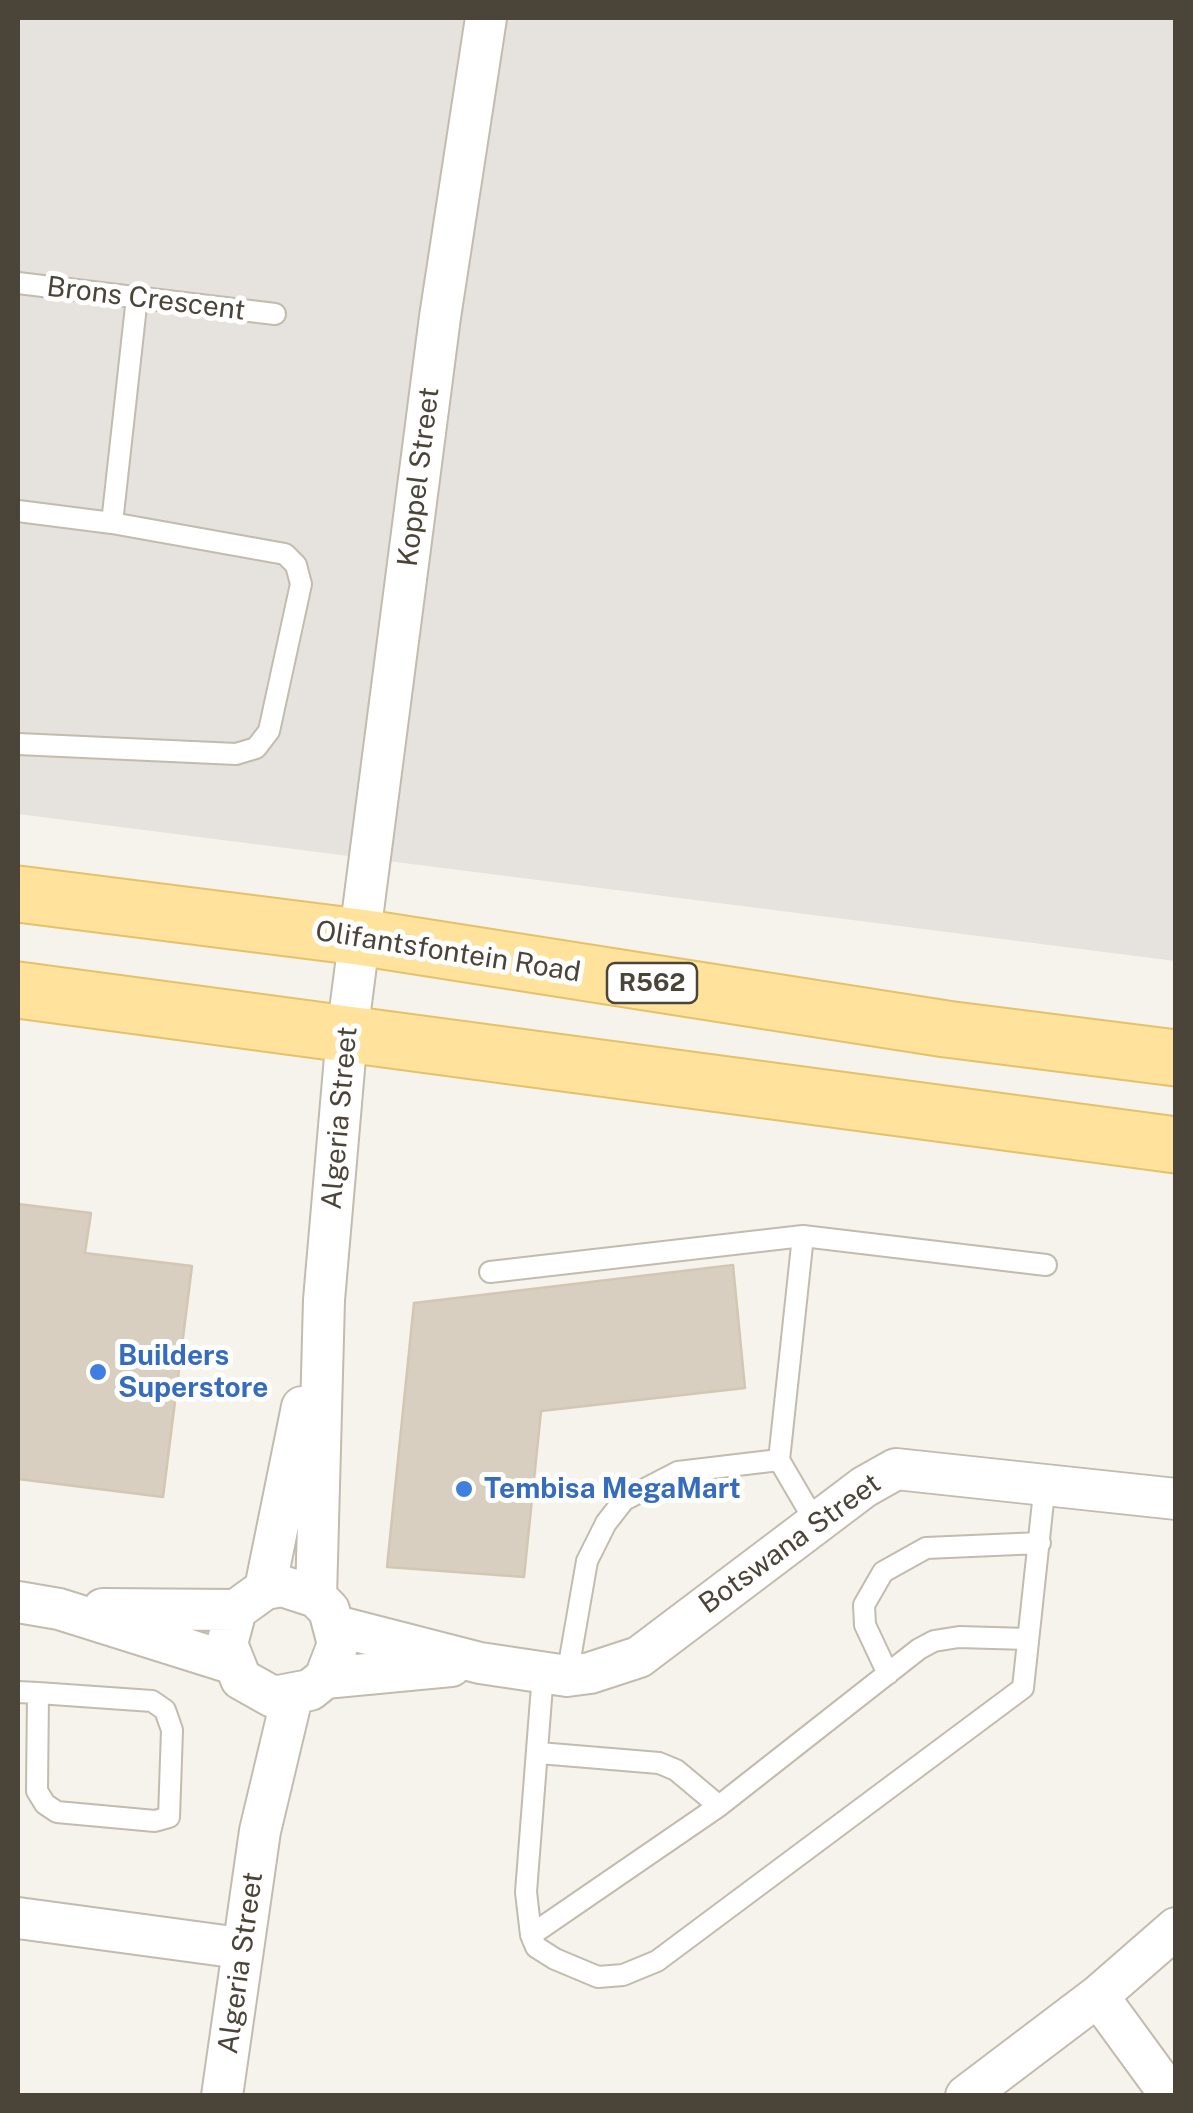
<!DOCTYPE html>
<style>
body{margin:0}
#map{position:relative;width:1193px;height:2113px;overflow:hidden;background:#f6f3ec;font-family:"Public Sans",sans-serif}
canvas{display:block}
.frame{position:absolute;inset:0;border:20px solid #4b4439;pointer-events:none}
</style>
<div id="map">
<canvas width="1193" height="2113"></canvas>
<div class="frame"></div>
</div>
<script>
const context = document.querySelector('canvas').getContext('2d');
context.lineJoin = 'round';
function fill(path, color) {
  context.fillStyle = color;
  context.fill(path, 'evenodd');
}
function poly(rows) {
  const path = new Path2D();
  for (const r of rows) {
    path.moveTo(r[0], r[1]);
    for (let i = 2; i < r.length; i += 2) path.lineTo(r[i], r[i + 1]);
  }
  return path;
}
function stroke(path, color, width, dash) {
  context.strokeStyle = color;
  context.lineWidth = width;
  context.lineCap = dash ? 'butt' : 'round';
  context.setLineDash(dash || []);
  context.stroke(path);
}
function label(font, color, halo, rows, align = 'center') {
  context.font = font + ' "Public Sans",sans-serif';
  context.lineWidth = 10;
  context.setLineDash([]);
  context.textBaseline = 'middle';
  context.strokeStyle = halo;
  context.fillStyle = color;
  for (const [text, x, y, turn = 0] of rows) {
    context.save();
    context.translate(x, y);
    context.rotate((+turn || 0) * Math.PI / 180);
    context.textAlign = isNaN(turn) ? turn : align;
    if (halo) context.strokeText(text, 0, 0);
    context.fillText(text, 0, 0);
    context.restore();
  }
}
const industrial = poly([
 [18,18,1175,18,1175,961,18,814]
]);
const building = poly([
 [18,1204,91,1213,85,1253,192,1266,163,1497,18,1479,18,1204],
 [733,1265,745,1388,541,1411,524,1577,387,1567,414,1303,733,1265]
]);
const lane = poly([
 [18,283,275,314],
 [18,511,112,523],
 [18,744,236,754,256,748,269,731,301,584,296,565,285,554,112,523,137,297],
 [803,1236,779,1460,816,1523],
 [490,1272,803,1236,1046,1265],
 [543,1673,526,1892,531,1935,536,1947,555,1959,598,1977,623,1975,657,1961,1023,1688,1045,1483],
 [888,1674,865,1625,864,1605,883,1572,926,1548,1040,1543],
 [567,1676,587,1561,606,1523,624,1500,678,1472,779,1460],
 [18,1692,38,1693,152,1701,165,1710,172,1730,169,1817,155,1821,57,1812,45,1804,37,1791,38,1693],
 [539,1753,659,1763,676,1770,719,1806],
 [531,1935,719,1806,919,1649,934,1641,959,1637,1028,1639]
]);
const street = poly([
 [265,1589,302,1407],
 [316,1597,282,1586,265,1589,236,1610,227,1644,241,1679,273,1697,310,1690,325,1678,338,1644,329,1610,316,1597,324,1300,347,1034,440,317,486,18],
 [18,1602,59,1609,231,1663],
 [103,1609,236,1610],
 [336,1626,480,1663,567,1676,590,1673,639,1657,864,1487,896,1469,1176,1499],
 [325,1678,451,1666],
 [18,1918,240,1948],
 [1098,1996,1171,2096],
 [222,2096,260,1831,292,1697],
 [966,2096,1098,1996,1176,1928]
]);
const primary = poly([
 [18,894,359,937,946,1029,1176,1058],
 [18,990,1176,1145]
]);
const markers = [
 [98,1372,10,"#3f7fe0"],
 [464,1489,10,"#3f7fe0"]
];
const shields = [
 [652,983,90]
];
const shieldNames = [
 ["R562",652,983]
];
const streetNames = [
 ["Brons Crescent",146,299,7],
 ["Koppel Street",419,477,-83],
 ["Olifantsfontein Road",448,952,9],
 ["Algeria Street",340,1118,-85],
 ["Botswana Street",790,1544,-36],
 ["Algeria Street",241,1963,-82]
];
const shopNames = [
 ["Builders",118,1356],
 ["Superstore",118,1388],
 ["Tembisa MegaMart",484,1489]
];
fill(industrial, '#e6e2dd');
fill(building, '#d8cfc1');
stroke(building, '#d3c7b4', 2.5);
stroke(lane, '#c2bbae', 24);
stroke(street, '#c2bbae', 44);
stroke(primary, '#e6c16a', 59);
stroke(lane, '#fff', 20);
stroke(street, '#fff', 40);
stroke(primary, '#ffe39c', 55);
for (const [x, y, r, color] of markers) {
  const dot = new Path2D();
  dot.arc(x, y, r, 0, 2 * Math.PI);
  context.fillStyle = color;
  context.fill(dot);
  stroke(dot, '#fff', 4);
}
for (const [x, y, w] of shields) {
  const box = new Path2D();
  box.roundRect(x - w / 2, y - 20, w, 40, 8);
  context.fillStyle = '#fff';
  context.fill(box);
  stroke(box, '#4b4439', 2.5);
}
label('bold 25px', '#4b4439', null, shieldNames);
label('28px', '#4b4439', '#fff', streetNames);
label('bold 28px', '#366cbe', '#fff', shopNames, 'left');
</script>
